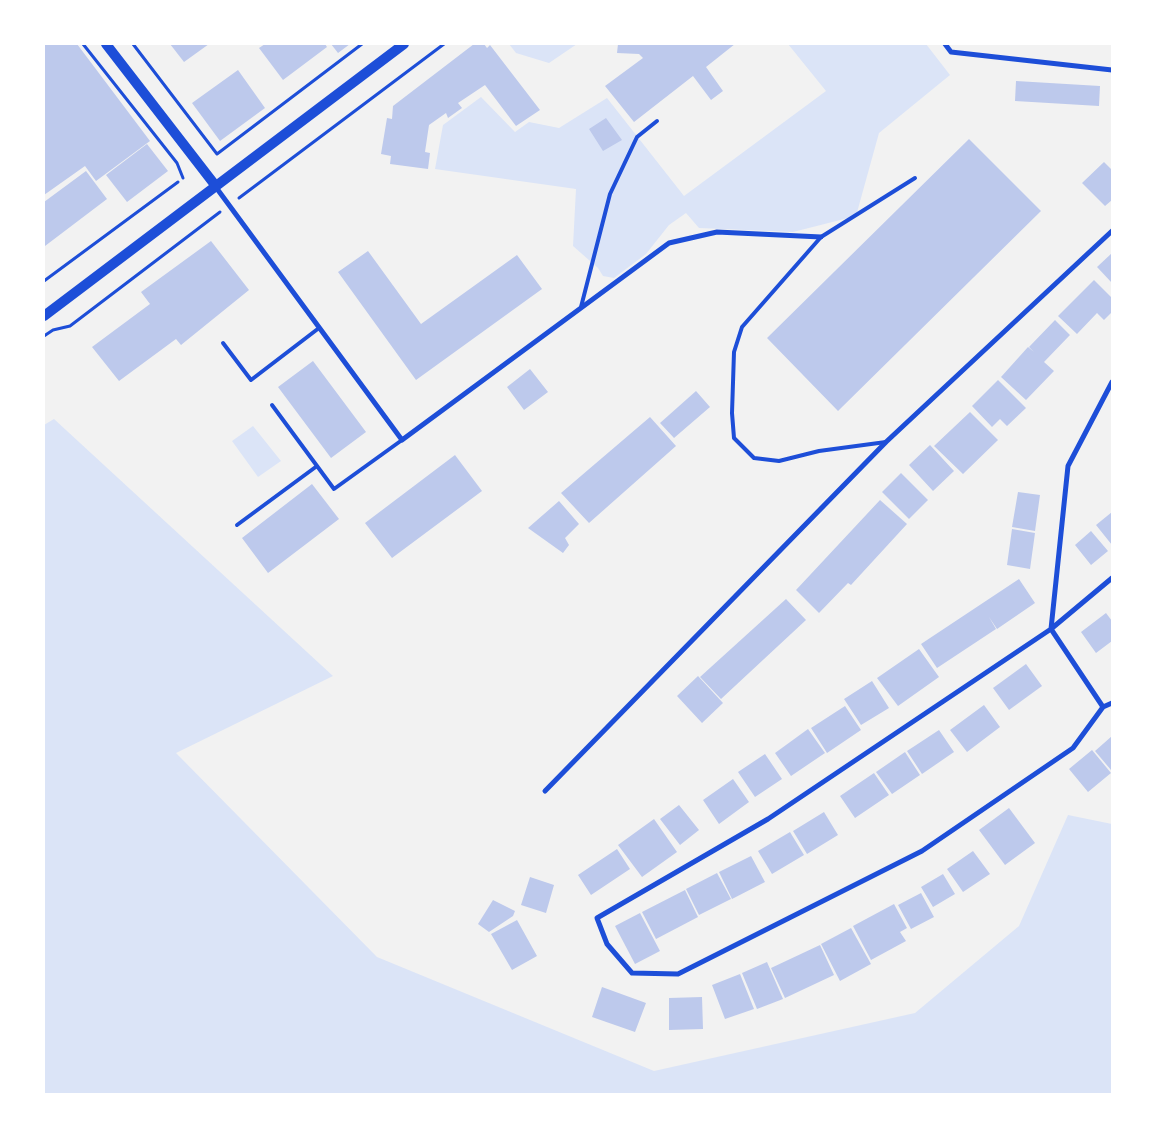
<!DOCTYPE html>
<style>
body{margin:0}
#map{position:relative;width:1156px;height:1138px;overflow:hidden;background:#f2f2f2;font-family:"Exo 2",sans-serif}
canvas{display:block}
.frame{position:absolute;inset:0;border:45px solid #fff;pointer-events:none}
</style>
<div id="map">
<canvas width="1156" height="1138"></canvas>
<div class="frame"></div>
</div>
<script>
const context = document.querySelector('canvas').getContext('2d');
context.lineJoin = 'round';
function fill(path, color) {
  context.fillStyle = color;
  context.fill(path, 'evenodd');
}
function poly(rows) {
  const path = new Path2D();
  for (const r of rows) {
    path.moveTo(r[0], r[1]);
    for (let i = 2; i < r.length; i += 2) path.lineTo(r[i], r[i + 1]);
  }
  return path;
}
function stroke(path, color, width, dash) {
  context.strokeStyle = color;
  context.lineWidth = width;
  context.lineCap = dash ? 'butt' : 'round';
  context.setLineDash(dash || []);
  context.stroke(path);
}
const green = poly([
 [509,44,577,44,549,63,516,53],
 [788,44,926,44,950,75,879,133,856,216,793,232,699,228,686,213,669,225,646,254,614,278,603,276,598,268,573,246,576,189,435,169,443,125,481,97,515,132,529,122,559,128,607,98,684,196,826,91],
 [54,419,333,676,176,753,377,957,654,1071,915,1013,1019,926,1068,815,1112,824,1112,1094,44,1094,44,425],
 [253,426,281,461,258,477,232,441]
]);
const building = poly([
 [44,44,77,44,150,141,96,181,85,166,44,195],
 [170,44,209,44,184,62],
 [265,44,325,44,327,47,283,80,259,48],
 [331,44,350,44,338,53],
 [474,44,484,44,487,48,490,45,540,110,516,126,485,85,458,103,462,108,448,118,446,113,429,125,425,152,430,153,428,169,390,164,391,156,381,154,387,118,392,119,393,106],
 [618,44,735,44,706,67,723,91,711,100,693,76,634,122,605,86,643,58,639,54,617,53],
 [238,70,265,108,220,141,192,103],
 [1016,81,1100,86,1099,106,1015,101],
 [606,118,622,140,603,151,589,129],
 [969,139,1041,211,838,411,767,338],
 [147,144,168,171,127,202,106,175],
 [1104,162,1112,170,1112,200,1105,206,1082,183],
 [86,171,107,199,45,246,44,202],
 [211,241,249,290,181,345,176,339,119,381,92,347,150,304,141,292],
 [368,251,421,324,517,255,542,289,416,380,338,272],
 [1112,253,1112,283,1097,267],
 [1094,280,1112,298,1112,312,1104,320,1097,313,1077,334,1058,316],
 [1055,320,1070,335,1044,362,1054,371,1026,400,1001,377,1028,347,1034,352,1029,347],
 [313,361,366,432,331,458,278,387],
 [530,369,548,392,524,410,507,387],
 [998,380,1026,408,1007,426,1000,419,992,427,972,406],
 [696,391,710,407,674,438,660,423],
 [970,412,998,440,963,474,934,446],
 [650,417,676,446,589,523,561,493],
 [930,445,954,471,933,491,909,465],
 [455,455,482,491,392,558,365,523],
 [901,473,928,500,909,519,882,492],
 [312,484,339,519,268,573,242,538],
 [1018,492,1040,495,1035,531,1012,527],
 [880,500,907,524,851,585,848,583,819,613,796,590],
 [559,501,579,524,565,538,569,545,563,553,528,528],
 [1112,512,1112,545,1096,525],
 [1012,529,1035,533,1030,569,1007,565],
 [1091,531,1108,551,1091,565,1075,545],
 [1019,579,1035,603,997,629,989,617,996,629,937,668,921,644],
 [786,599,806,620,721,699,700,677],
 [1106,613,1112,621,1112,641,1096,653,1081,632],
 [919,649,939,677,898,706,877,678],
 [1026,664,1042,686,1009,710,993,688],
 [698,676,723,703,702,723,677,696],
 [872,681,889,708,861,725,844,699],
 [984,705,1000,727,967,752,950,730],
 [845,706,861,730,827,753,811,728],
 [808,729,825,753,791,776,775,753],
 [939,730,954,752,922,774,907,751],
 [1112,736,1112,769,1111,770,1095,751],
 [1092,750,1111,773,1088,792,1069,769],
 [905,752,920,775,892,794,876,772],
 [765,754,782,779,755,797,738,772],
 [874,773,889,795,855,818,840,796],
 [733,779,749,802,719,824,703,800],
 [679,805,699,830,680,845,660,819],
 [1009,808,1035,843,1005,865,979,830],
 [824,812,838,835,807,854,793,831],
 [654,819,677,852,642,877,618,845],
 [790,832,804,855,772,874,758,851],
 [617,849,630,869,591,895,578,875],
 [973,851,990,874,963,892,947,869],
 [751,856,765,882,732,899,719,872],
 [717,873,731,899,699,915,686,889],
 [943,874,955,894,933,907,921,887],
 [530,877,554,885,546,913,521,905],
 [685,890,698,917,656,939,642,912],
 [921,893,934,917,911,929,898,905],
 [493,900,515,911,513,916,489,932,478,924],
 [894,904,907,928,900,932,906,941,871,960,853,926],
 [640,913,660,951,635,964,615,926],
 [517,920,537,956,512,970,491,934],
 [851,928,871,964,840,981,821,944],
 [820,945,834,975,785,998,771,968],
 [767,962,783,999,757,1009,742,973],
 [740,974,754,1009,725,1019,712,985],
 [602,987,646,1003,635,1032,592,1017],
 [702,997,703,1029,669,1030,669,998]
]);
const path = poly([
 [83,44,177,163,183,178],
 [133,44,217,154,362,44],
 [239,198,444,44],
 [44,281,178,182],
 [44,336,53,330,70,326,220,212]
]);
const service = poly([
 [581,307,610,194,637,137,657,121],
 [223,343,251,380,319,328],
 [272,405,334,489,402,440],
 [886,442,819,451,779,461,754,458,734,438,732,413,734,352,742,327,821,237,915,178],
 [237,525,317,466]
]);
const minor = poly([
 [945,44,951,52,1112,70],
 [215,186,402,440,669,243,717,232,821,237],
 [1112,578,1051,629,768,819,597,918,607,944,632,973,678,974,922,851,1073,748,1103,707,1112,703],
 [1103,707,1051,629,1068,466,1112,382],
 [545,791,886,442,1112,231]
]);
const secondary = poly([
 [106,44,215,185],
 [44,316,404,44]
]);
fill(green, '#dbe4f7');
fill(building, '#bdc9ec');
stroke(path, '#1d4ed8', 3);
stroke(service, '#1d4ed8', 4);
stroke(minor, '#1d4ed8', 5);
stroke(secondary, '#1d4ed8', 10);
</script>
